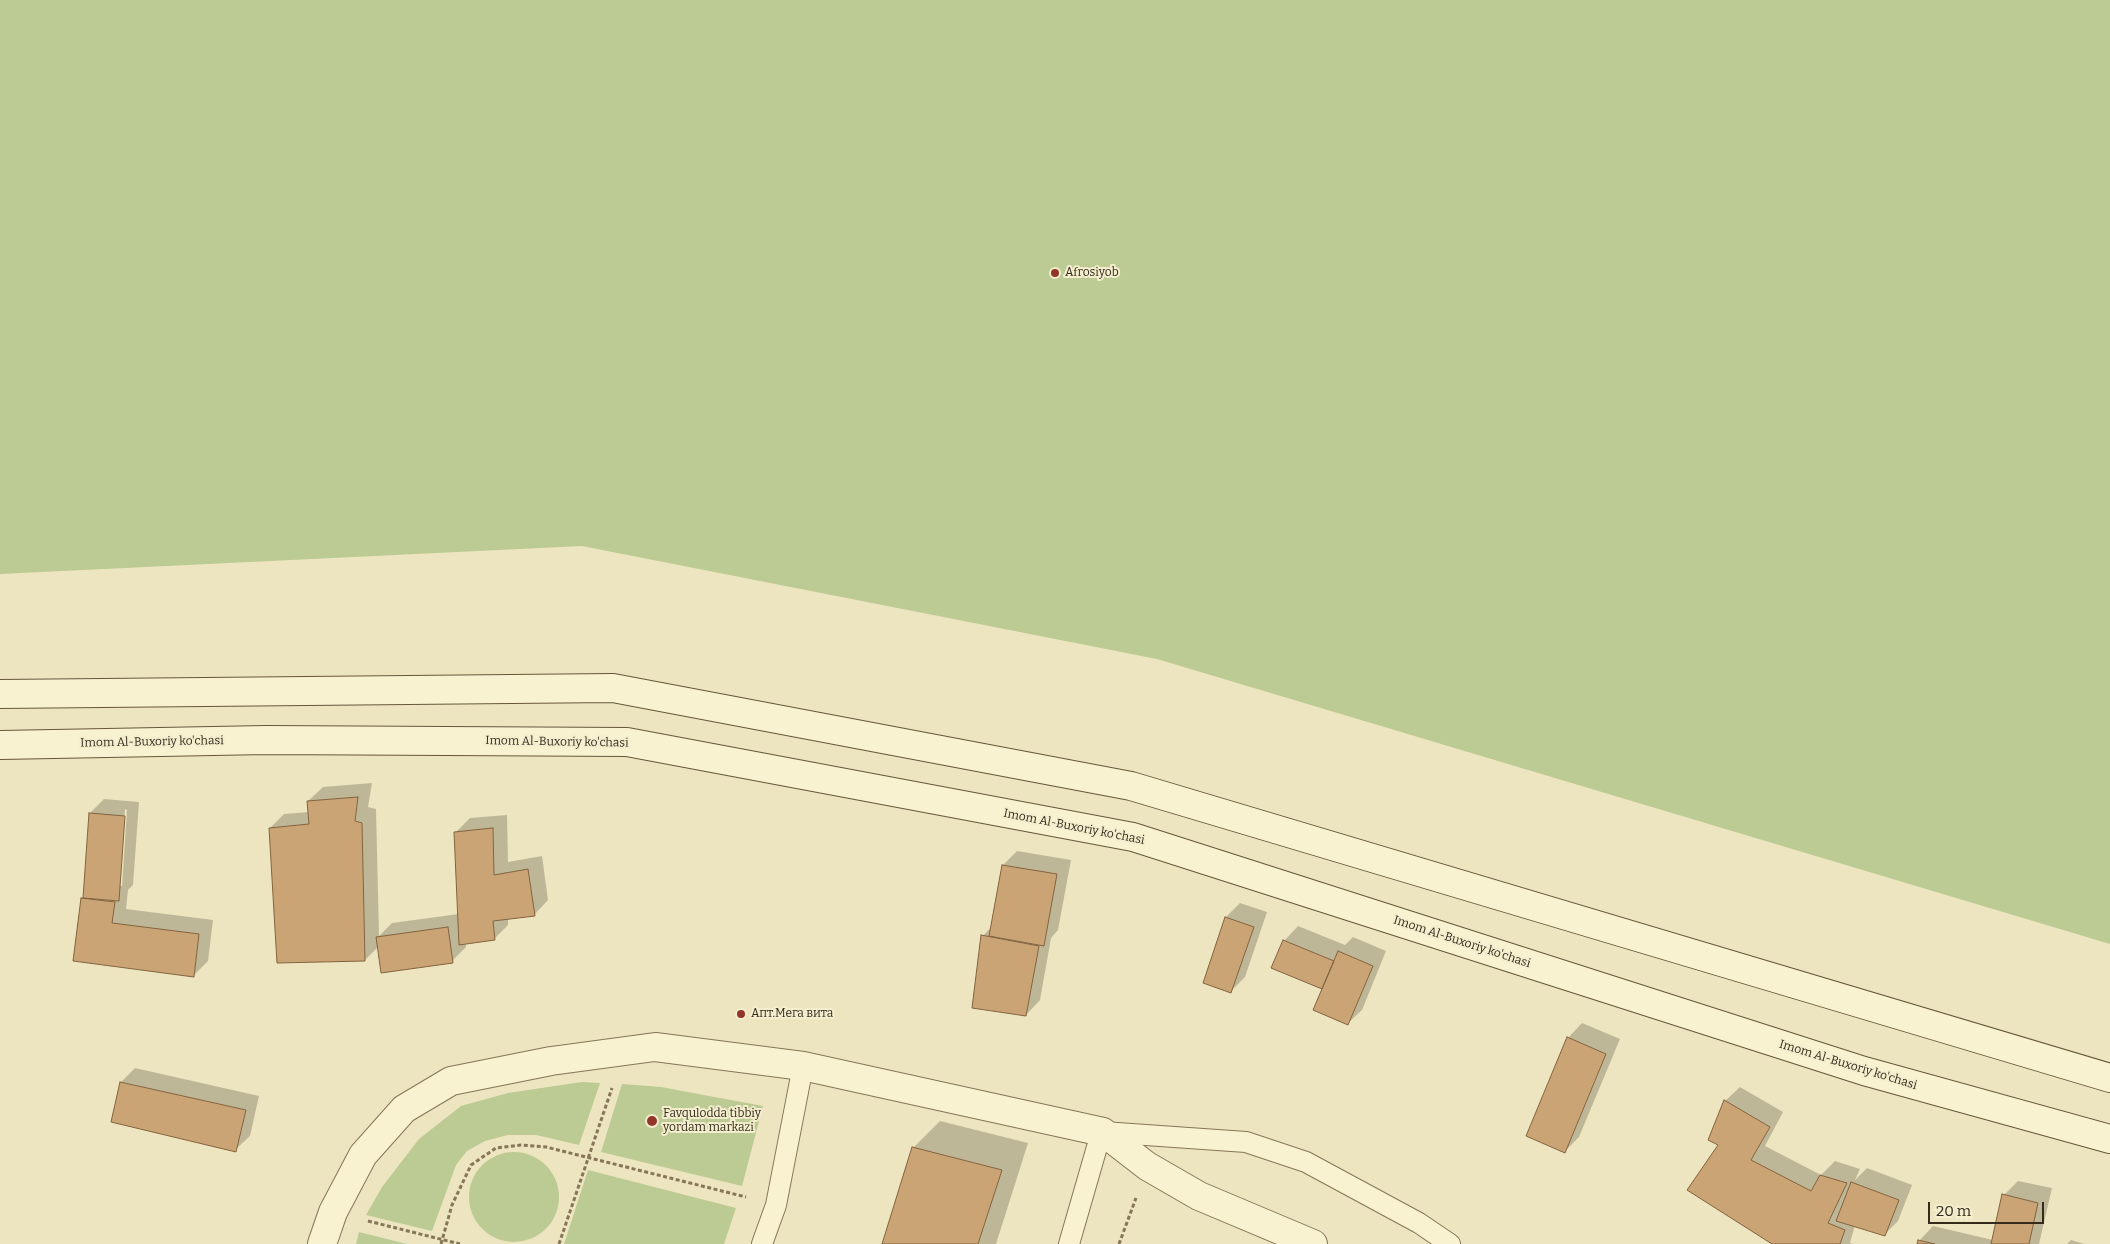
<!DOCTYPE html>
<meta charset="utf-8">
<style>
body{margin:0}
#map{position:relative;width:2110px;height:1244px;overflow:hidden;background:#ede5bf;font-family:Bitter,serif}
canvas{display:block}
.scale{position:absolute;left:1928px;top:1202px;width:116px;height:22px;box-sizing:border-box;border:2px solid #342b1c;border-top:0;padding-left:6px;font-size:15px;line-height:18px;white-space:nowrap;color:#342b1c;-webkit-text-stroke:4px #f4eece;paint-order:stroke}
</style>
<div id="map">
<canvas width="2110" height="1244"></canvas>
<div class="scale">20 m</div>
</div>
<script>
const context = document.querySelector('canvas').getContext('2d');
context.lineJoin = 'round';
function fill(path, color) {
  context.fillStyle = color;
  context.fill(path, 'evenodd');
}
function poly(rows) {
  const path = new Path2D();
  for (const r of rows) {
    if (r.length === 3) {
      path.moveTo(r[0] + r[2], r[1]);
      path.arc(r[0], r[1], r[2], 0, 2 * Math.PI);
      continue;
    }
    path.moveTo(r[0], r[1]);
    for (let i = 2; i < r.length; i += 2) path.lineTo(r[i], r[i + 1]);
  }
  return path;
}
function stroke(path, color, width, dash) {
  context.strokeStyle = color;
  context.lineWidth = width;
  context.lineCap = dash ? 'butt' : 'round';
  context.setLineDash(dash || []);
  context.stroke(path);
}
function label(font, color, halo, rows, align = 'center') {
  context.font = font + ' Bitter,serif';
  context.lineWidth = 4;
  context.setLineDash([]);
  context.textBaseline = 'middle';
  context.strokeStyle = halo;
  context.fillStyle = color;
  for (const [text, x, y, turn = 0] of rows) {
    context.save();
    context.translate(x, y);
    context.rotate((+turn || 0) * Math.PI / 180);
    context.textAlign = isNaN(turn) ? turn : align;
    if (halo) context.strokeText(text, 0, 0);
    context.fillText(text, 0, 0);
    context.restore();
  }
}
const green = poly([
 [0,0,2110,0,2110,944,1157,659,582,546,0,574],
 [582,1082,600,1083,579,1145,536,1135,508,1135,485,1141,467,1151,456,1165,432,1231,366,1215,382,1187,419,1139,461,1106,508,1093],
 [622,1084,661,1087,763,1106,742,1186,601,1152],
 [514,1197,45],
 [588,1170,736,1208,724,1244,564,1244],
 [359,1232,407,1244,356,1244]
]);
const shadow = poly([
 [372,783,368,807,376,809,379,936,392,923,459,914,456,832,470,818,507,815,508,862,542,856,548,900,534,915,508,918,508,925,494,939,466,943,466,947,452,961,379,946,365,960,270,828,284,814,309,812,308,801,323,787],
 [104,799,139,802,133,885,128,890,126,909,213,920,208,961,194,975,74,960,82,898,84,896,90,813],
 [125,809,127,810,122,886,119,886],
 [1017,851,1071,860,1058,930,1051,938,1040,1000,1026,1015,983,936,992,926,1003,865],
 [1240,903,1267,912,1245,977,1231,991,1204,982,1226,917],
 [1298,926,1345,945,1353,937,1386,951,1362,1010,1347,1024,1324,988,1284,941],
 [1582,1023,1620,1039,1579,1137,1565,1151,1568,1038],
 [135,1068,259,1096,250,1136,235,1150,121,1082],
 [1740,1087,1783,1112,1765,1146,1821,1175,1835,1161,1860,1169,1855,1180,1867,1168,1912,1185,1898,1221,1884,1235,1855,1225,1850,1243,1854,1244,1773,1244,1720,1144,1725,1101],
 [940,1121,1028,1143,996,1244,884,1244,913,1148],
 [2018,1181,2052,1188,2039,1244,1918,1244,1919,1241,1933,1226,1993,1240,2004,1195],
 [2071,1240,2084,1244,2067,1244]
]);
const building = poly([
 [358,797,355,821,362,823,365,961,277,963,269,828,309,824,307,801,358,797],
 [89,813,125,816,119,901,83,898,89,813],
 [493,828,494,875,528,869,535,916,493,921,495,940,459,945,454,832,493,828],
 [1002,865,1057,874,1044,946,989,936,1002,865],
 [81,898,115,902,112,923,199,934,194,977,73,961,81,898],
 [1225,917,1254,927,1231,993,1203,983,1225,917],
 [448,927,453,963,381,973,376,937,448,927],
 [981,935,1039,946,1026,1016,972,1008,981,935],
 [1283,940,1334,961,1322,989,1271,968,1283,940],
 [1338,951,1373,966,1348,1025,1313,1010,1338,951],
 [1567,1037,1606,1054,1565,1153,1526,1136,1567,1037],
 [120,1082,246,1110,236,1152,111,1122,120,1082],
 [1724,1100,1770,1127,1751,1160,1811,1191,1820,1175,1847,1183,1828,1223,1845,1230,1840,1244,1772,1244,1687,1190,1718,1145,1708,1140,1724,1100],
 [912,1147,1002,1170,978,1244,882,1244,912,1147],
 [1851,1182,1899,1200,1885,1236,1836,1221,1851,1182],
 [2002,1194,2038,1203,2029,1244,1991,1244,2002,1194],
 [1918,1240,1935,1244,1917,1244,1918,1240]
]);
const path = poly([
 [368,1221,460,1244],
 [441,1244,452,1205,471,1165,496,1148,521,1145,546,1147,746,1197],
 [559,1244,612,1088],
 [1119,1244,1136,1198]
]);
const service = poly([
 [1103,1132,1246,1142,1306,1162,1419,1223,1450,1244],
 [762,1244,776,1205,803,1066],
 [1069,1244,1097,1147]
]);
const minor = poly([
 [322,1244,333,1212,363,1155,404,1109,451,1081,551,1061,655,1047,803,1066,1103,1132,1147,1166,1199,1196,1313,1244]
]);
const secondary = poly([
 [0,694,613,688,1131,786,2110,1078],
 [0,745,266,740,627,742,1133,837,1864,1071,2110,1139]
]);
const markers = [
 [1055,273,5,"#923629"],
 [741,1014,5,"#923629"],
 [652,1121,6,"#923629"]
];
const poiNames = [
 ["Afrosiyob",1065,273],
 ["Апт.Мега вита",751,1014],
 ["Favqulodda tibbiy",663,1114],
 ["yordam markazi",663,1128]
];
const streetNames = [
 ["Imom Al-Buxoriy ko'chasi",152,742,-1],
 ["Imom Al-Buxoriy ko'chasi",557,742,1],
 ["Imom Al-Buxoriy ko'chasi",1074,827,11],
 ["Imom Al-Buxoriy ko'chasi",1462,942,18],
 ["Imom Al-Buxoriy ko'chasi",1848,1065,17]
];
fill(green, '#bcca93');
fill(shadow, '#0003');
fill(building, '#caa475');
stroke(building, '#83633e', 1);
stroke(service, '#857658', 22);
stroke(minor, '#857658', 30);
stroke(secondary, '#66573b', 30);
stroke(path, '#857658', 3, [4, 2.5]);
stroke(service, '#f8f2d1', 20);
stroke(minor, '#f8f2d1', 28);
stroke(secondary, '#f8f2d1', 28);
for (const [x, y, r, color] of markers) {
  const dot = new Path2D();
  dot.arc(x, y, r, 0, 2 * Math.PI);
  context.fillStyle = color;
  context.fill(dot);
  stroke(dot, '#f4eece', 2);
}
label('12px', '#342b1c', '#f4eece', poiNames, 'left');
label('12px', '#342b1c', '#f4eece', streetNames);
</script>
